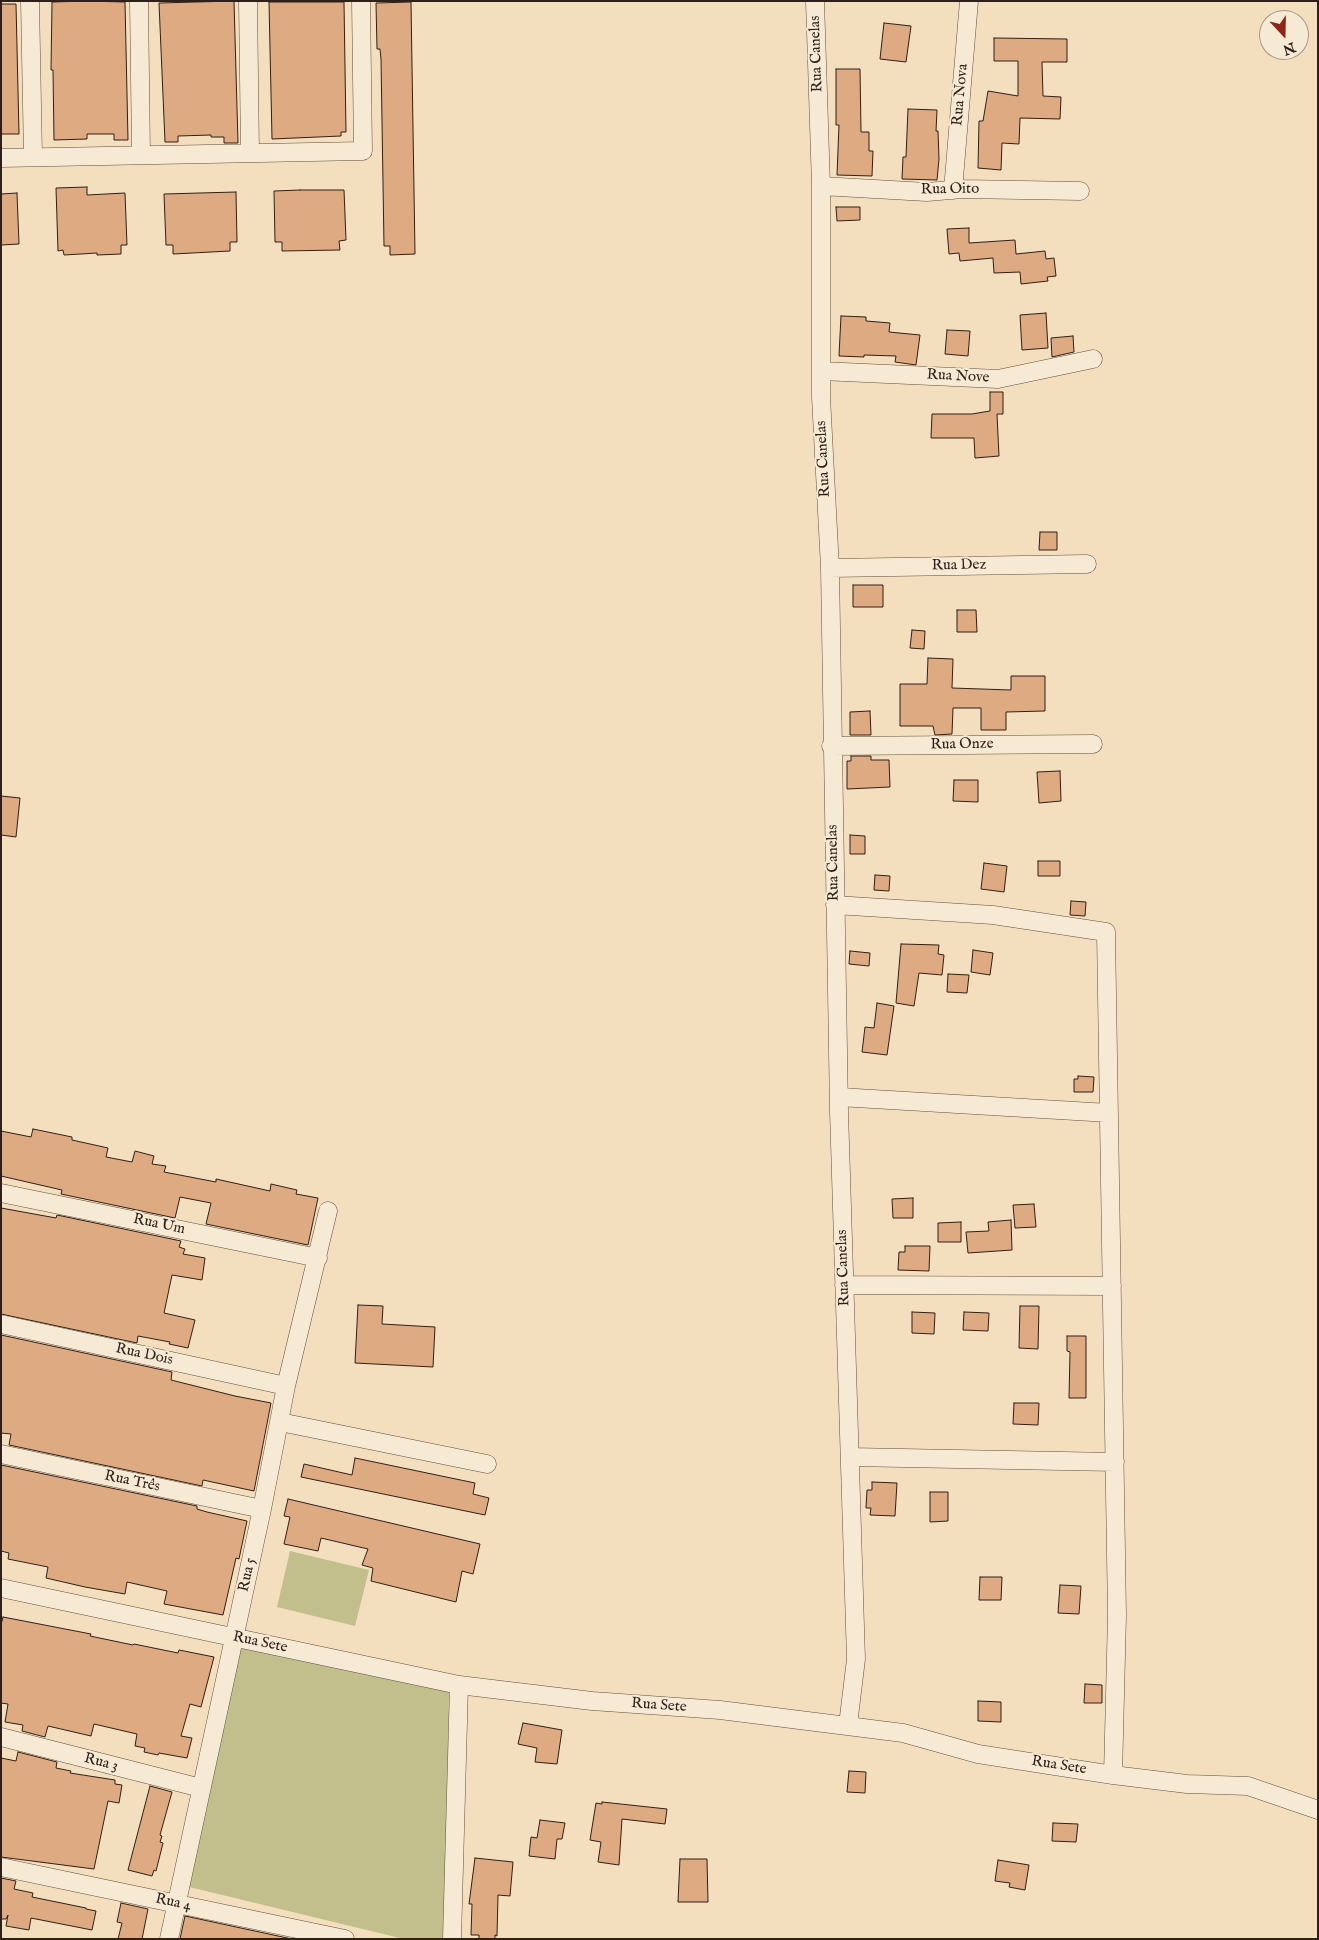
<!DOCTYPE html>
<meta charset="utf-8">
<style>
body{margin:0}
#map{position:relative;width:1319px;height:1940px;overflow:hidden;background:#f3debe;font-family:"IM FELL English",serif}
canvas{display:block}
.frame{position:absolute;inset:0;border:2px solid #2f1f19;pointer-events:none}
.north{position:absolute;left:1259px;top:10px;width:50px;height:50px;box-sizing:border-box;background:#f7ead5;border:1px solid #a7998a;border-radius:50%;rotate:159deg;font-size:14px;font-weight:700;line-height:20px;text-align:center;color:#2f1f19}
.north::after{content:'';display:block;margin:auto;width:18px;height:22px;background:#8f2418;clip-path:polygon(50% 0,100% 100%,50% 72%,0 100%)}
</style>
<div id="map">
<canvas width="1319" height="1940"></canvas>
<div class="frame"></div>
<div class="north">N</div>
</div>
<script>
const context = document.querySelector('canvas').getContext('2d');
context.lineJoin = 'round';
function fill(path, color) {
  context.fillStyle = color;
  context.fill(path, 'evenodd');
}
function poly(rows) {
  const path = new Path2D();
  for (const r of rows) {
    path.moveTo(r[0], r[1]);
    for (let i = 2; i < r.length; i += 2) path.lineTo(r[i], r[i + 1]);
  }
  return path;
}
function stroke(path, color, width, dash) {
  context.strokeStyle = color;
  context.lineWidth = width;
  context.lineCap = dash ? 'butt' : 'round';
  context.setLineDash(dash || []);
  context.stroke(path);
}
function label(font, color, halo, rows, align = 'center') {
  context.font = font + ' "IM FELL English",serif';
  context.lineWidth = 4;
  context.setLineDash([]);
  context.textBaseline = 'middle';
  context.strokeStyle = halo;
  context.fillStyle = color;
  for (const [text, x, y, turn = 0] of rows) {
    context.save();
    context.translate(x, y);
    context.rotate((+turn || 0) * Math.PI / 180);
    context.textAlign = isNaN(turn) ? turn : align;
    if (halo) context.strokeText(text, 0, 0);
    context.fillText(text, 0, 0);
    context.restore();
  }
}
const green = poly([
 [290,1551,369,1570,355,1626,277,1607],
 [238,1645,449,1691,446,1939,404,1939,185,1886]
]);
const building = poly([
 [86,1,125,2,128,140,114,140,114,134,87,134,87,139,54,140,53,70,51,70,52,2,86,1],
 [234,1,238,143,224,143,224,137,211,137,211,135,178,136,178,142,165,142,159,3,234,1],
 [269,2,344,2,346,132,341,132,341,136,272,139,269,2],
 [411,2,415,254,390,255,390,246,384,246,381,59,380,49,377,49,376,3,411,2],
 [1,4,16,4,19,134,1,134,1,4],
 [884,23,911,26,906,62,880,59,884,23],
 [994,38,1067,39,1067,62,1042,62,1043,96,1061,97,1060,119,1020,118,1019,144,1002,143,1001,170,978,168,979,121,983,121,988,91,1018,96,1018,61,994,61,994,38],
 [836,69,860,69,861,132,869,132,869,151,873,151,872,176,837,175,839,125,836,125,836,69],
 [908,109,937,110,936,131,938,131,939,159,937,180,902,179,903,157,906,157,908,109],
 [87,187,87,195,125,193,127,245,121,245,121,254,97,255,97,253,64,255,63,250,58,251,56,188,87,187],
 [300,190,344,190,346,240,339,241,340,250,282,251,282,242,275,242,274,191,300,190],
 [236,192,237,242,230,242,230,251,173,254,173,245,166,245,164,194,236,192],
 [17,193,19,244,1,245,1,194,17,193],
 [836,207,860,207,860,220,837,221,836,207],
 [969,228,969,243,1015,240,1016,254,1045,251,1046,259,1054,258,1056,276,1047,277,1048,281,1021,284,1020,272,994,273,993,258,960,261,959,253,949,254,947,229,969,228],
 [1046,313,1048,348,1022,350,1020,315,1046,313],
 [841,316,866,317,866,321,890,323,889,332,920,335,916,365,895,362,896,356,864,355,864,357,839,356,841,316],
 [947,330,970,331,968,356,945,354,947,330],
 [1073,336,1074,352,1052,357,1051,338,1073,336],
 [990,392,1003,392,1003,414,997,414,999,456,975,458,974,438,931,438,932,414,972,414,990,411,990,392],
 [1040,532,1057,532,1057,550,1039,550,1040,532],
 [853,585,883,585,883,607,853,607,853,585],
 [957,610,976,610,977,632,957,632,957,610],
 [912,630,925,631,924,649,910,648,912,630],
 [928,658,953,659,952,688,1011,690,1011,676,1045,676,1045,711,1006,712,1006,730,981,730,981,708,953,708,952,734,935,735,933,726,900,726,900,684,927,684,928,658],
 [870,711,871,735,850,735,850,712,870,711],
 [851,756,871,756,871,760,889,760,890,787,847,789,847,761,851,761,851,756],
 [1060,771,1061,801,1039,803,1037,772,1060,771],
 [954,780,978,780,978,802,953,801,954,780],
 [1,796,20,798,16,837,1,835,1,796],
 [850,835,865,836,865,854,850,854,850,835],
 [1038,861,1060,861,1060,876,1038,876,1038,861],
 [984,863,1007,866,1004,892,981,889,984,863],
 [875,875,890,876,889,891,874,890,875,875],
 [1071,901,1086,902,1085,916,1070,915,1071,901],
 [901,944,939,945,938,954,944,955,942,975,919,973,914,1006,896,1003,901,944],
 [973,950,993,953,990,975,971,972,973,950],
 [850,951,870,953,869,966,849,964,850,951],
 [948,974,969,975,967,993,947,992,948,974],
 [877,1003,894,1006,887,1055,862,1052,865,1027,874,1028,877,1003],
 [1078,1076,1094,1077,1093,1092,1074,1092,1074,1079,1078,1079,1078,1076],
 [33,1129,72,1137,72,1140,108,1148,106,1157,132,1162,135,1151,154,1156,152,1164,166,1166,164,1172,216,1182,216,1179,270,1191,271,1184,297,1190,296,1194,318,1198,308,1245,206,1224,211,1203,180,1197,175,1218,61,1194,62,1190,1,1176,1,1131,31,1137,33,1129],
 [913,1198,913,1218,893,1218,892,1199,913,1198],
 [1034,1204,1036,1227,1015,1228,1013,1205,1034,1204],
 [1,1208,56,1218,57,1215,181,1241,179,1247,185,1249,183,1254,205,1258,202,1280,172,1275,164,1313,195,1320,188,1348,169,1344,170,1342,138,1336,137,1343,1,1314,1,1208],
 [1011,1220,1012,1250,968,1253,966,1232,989,1231,988,1222,1011,1220],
 [961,1222,961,1242,938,1242,938,1223,961,1222],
 [905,1246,930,1246,929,1271,898,1270,899,1252,905,1252,905,1246],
 [358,1305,383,1306,382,1324,435,1327,433,1367,355,1363,358,1305],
 [1020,1306,1039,1306,1038,1349,1019,1348,1020,1306],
 [912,1312,935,1313,934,1334,912,1333,912,1312],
 [964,1312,989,1313,988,1331,963,1330,964,1312],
 [1,1335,172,1372,171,1380,235,1396,271,1403,254,1491,203,1480,202,1486,9,1445,11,1434,1,1433,1,1335],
 [1067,1336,1086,1336,1086,1398,1069,1398,1070,1352,1067,1351,1067,1336],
 [1014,1403,1039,1403,1038,1425,1013,1424,1014,1403],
 [355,1458,475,1483,473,1494,489,1498,485,1515,301,1477,304,1464,352,1475,355,1458],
 [1,1465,197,1506,197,1509,207,1512,247,1521,239,1559,236,1558,223,1615,164,1604,167,1591,127,1582,125,1594,85,1587,46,1578,48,1567,8,1559,9,1553,1,1551,1,1465],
 [872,1482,897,1483,895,1516,870,1515,871,1508,866,1508,867,1490,872,1490,872,1482],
 [930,1492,948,1492,948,1521,930,1522,930,1492],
 [288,1499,480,1544,473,1574,462,1571,456,1602,371,1581,373,1568,362,1565,368,1549,321,1538,318,1551,284,1544,290,1517,284,1516,288,1499],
 [980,1577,1002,1577,1001,1600,979,1600,980,1577],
 [1060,1585,1081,1586,1079,1614,1058,1613,1060,1585],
 [3,1617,91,1634,90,1636,133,1645,134,1644,178,1653,179,1650,214,1657,201,1707,190,1704,181,1736,192,1738,187,1758,159,1753,158,1755,144,1752,145,1748,135,1746,137,1734,94,1724,91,1736,48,1726,45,1737,22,1731,23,1725,5,1722,8,1704,1,1703,1,1625,3,1617],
 [1085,1684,1102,1685,1102,1703,1084,1703,1085,1684],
 [978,1701,1001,1702,1001,1722,978,1721,978,1701],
 [523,1723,562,1730,557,1764,535,1762,537,1748,518,1744,523,1723],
 [18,1752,57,1762,56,1768,71,1771,70,1773,115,1780,115,1784,122,1785,119,1803,108,1801,94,1869,1,1857,1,1758,16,1761,18,1752],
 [849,1771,866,1772,865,1793,847,1792,849,1771],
 [150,1786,172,1792,160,1835,162,1836,160,1842,163,1843,156,1871,154,1870,152,1876,128,1870,150,1786],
 [602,1802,667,1809,665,1824,622,1819,619,1865,598,1862,601,1842,590,1840,596,1803,602,1804,602,1802],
 [540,1820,565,1823,562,1839,557,1839,555,1859,529,1856,531,1837,537,1838,540,1820],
 [1053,1823,1078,1824,1076,1842,1052,1841,1053,1823],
 [475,1858,513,1862,510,1896,498,1895,497,1936,495,1935,495,1939,479,1939,479,1935,471,1935,472,1904,469,1904,475,1858],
 [680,1859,707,1859,708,1902,678,1902,680,1859],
 [998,1860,1029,1865,1025,1890,1009,1887,1010,1883,995,1881,998,1860],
 [1,1878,16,1881,14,1889,33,1893,32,1897,86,1908,86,1909,96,1911,92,1930,31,1918,29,1930,6,1926,8,1915,6,1919,1,1919,1,1878],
 [121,1903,148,1909,142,1939,118,1939,122,1923,117,1922,121,1903],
 [185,1916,292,1939,180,1939,185,1916]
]);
const street = poly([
 [30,1,33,157],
 [139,1,141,155],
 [248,1,250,153],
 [815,1,821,186,821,397,830,568,839,1111,856,1659,848,1725],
 [1,158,363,151,361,1],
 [821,186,927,192,962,189,1080,191],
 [953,190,969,1],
 [821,371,998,379,1093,359],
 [830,568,1087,564],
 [831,746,1093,744],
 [835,905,993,915,1106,932,1117,1615,1113,1775],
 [839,1097,1109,1113],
 [1,1193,318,1258],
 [844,1285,1112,1286],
 [1,1324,286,1386],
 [280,1422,487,1464],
 [1,1454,262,1509],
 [850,1457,1115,1462],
 [1,1588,459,1685,592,1701,720,1710,903,1733,978,1754,1113,1775,1187,1784,1248,1786,1318,1810],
 [1,1737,201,1788],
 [1,1867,345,1939],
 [169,1939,262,1509,286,1386,328,1211],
 [452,1939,459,1685]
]);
const streetNames = [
 ["Rua Canelas",817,54,-92],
 ["Rua Nova",961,95,-85],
 ["Rua Oito",950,190,-1],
 ["Rua Nove",958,377,3],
 ["Rua Canelas",824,459,-93],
 ["Rua Dez",959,566,-1],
 ["Rua Onze",962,745,-1],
 ["Rua Canelas",834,863,-91],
 ["Rua Um",159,1225,12],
 ["Rua Canelas",844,1268,-92],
 ["Rua Dois",144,1355,12],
 ["Rua Três",132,1482,12],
 ["Rua 5",248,1575,-77],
 ["Rua Sete",260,1643,12],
 ["Rua Sete",659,1706,4],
 ["Rua 3",101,1763,14],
 ["Rua Sete",1059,1766,9],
 ["Rua 4",173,1903,12]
];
fill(green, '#c2bf8c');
fill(building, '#deaa82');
stroke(building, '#2f1f19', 1);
stroke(street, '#604f42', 19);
stroke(street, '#f7ead5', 18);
label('15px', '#2f1f19', '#f7ead5', streetNames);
</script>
